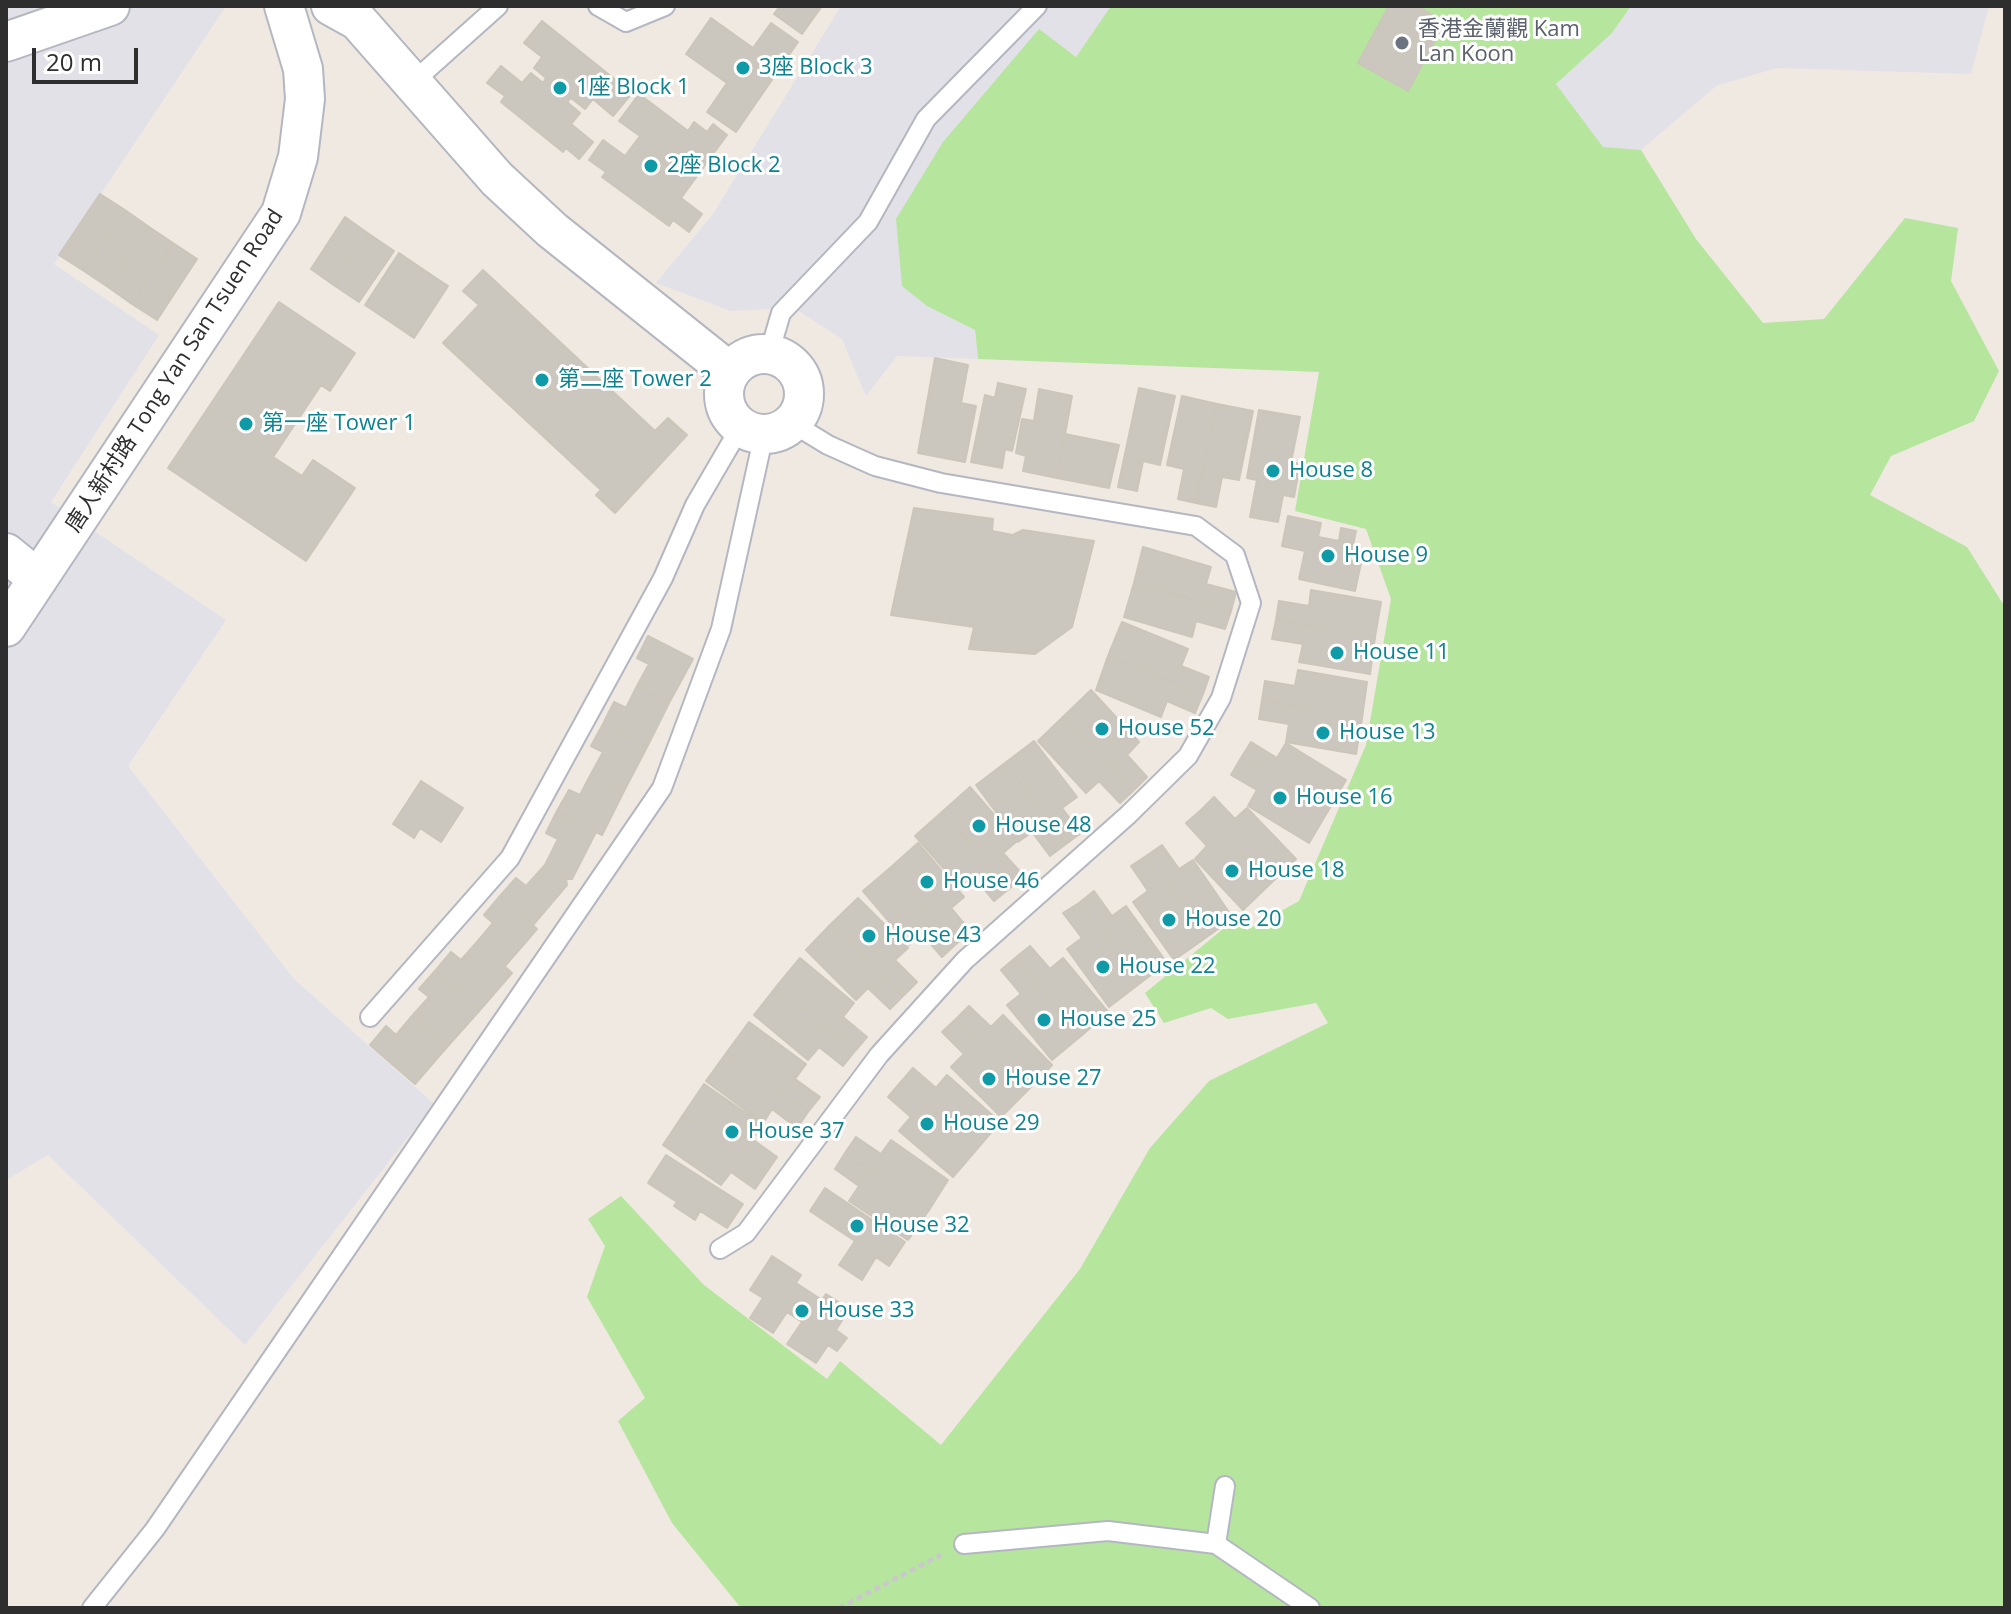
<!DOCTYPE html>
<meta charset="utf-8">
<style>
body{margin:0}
#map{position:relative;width:2011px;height:1614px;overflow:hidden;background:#efe9e1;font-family:"Open Sans",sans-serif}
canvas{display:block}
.frame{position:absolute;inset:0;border:8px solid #2e2e2e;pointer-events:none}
.scale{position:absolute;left:32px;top:48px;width:106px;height:36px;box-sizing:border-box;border:4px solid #2e2e2e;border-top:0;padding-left:10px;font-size:24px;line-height:28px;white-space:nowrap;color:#2e2e2e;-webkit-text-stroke:6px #fff;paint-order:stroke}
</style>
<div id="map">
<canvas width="2011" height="1614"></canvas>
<div class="frame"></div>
<div class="scale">20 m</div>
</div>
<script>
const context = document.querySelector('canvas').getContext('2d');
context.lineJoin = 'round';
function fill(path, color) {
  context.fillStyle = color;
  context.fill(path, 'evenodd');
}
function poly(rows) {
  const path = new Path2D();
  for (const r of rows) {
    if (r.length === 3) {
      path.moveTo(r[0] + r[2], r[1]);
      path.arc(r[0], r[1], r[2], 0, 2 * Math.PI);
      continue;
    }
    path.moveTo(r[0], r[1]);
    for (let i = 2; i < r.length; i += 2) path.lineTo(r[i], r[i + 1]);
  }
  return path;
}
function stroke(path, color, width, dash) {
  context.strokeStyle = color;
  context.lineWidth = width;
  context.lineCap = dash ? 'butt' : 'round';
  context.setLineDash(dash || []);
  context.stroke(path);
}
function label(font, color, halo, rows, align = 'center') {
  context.font = font + ' "Open Sans","Noto Sans TC",sans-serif';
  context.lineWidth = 6;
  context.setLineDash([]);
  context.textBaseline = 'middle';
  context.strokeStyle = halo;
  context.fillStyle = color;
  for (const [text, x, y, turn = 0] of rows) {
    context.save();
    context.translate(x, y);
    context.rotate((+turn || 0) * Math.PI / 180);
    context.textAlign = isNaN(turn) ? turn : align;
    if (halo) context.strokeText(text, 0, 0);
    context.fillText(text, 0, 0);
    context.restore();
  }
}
const industrial = poly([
 [6,6,226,6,54,264,159,335,51,502,226,620,128,766,294,979,434,1104,245,1345,48,1155,6,1180],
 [841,6,1111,6,1076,57,1038,30,927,305,975,330,978,359,897,356,866,396,842,339,794,308,731,311,656,283,713,214],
 [1631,6,1989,6,1971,74,1777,68,1716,86,1641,150,1603,148,1556,84,1612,33]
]);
const green = poly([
 [1111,6,1389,6,1358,63,1408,91,1445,23,1416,6,1631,6,1612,33,1556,84,1603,147,1641,150,1696,239,1763,323,1824,319,1905,218,1958,228,1951,281,1999,371,1974,421,1891,456,1870,495,1967,547,2005,607,2005,1608,741,1608,672,1523,618,1421,645,1398,587,1297,605,1246,588,1219,621,1196,704,1285,827,1379,840,1361,941,1445,1080,1269,1150,1148,1209,1081,1328,1023,1316,1003,1228,1019,1211,1008,1164,1023,1145,993,1234,920,1247,930,1299,901,1366,745,1391,599,1366,529,1295,511,1319,372,978,359,975,330,927,306,902,286,896,219,943,142,1039,29,1076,57]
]);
const building = poly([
 [780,6,822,6,802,34,774,14,780,6],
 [1389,6,1416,6,1445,22,1408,91,1358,63,1389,6],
 [711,18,753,48,771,23,798,42,736,132,707,112,727,83,686,54,711,18],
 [542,21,632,93,613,116,593,99,585,109,571,98,567,102,580,113,571,124,593,142,579,159,566,148,563,152,501,102,505,96,487,83,501,66,522,83,531,73,543,83,546,78,534,68,542,57,524,43,542,21],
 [639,94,688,131,694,122,707,132,713,124,727,135,681,198,702,214,689,232,673,220,669,226,602,177,606,172,589,160,603,140,625,156,640,136,619,121,639,94],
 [100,194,125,210,84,271,59,255,100,194],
 [125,210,149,227,108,287,84,271,125,210],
 [345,217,369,234,335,286,311,269,345,217],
 [149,227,173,243,132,304,108,287,149,227],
 [369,234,394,251,359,302,335,286,369,234],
 [173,243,197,259,157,320,132,304,173,243],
 [399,253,424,270,389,321,365,305,399,253],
 [424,270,448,286,414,338,389,321,424,270],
 [483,270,655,431,668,418,687,435,615,513,596,495,601,490,443,343,479,305,463,291,483,270],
 [279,302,355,353,330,391,321,385,273,457,302,476,313,460,355,488,306,561,168,468,279,302],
 [935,358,968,365,961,403,976,406,965,462,918,453,935,358],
 [998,383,1026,389,1012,451,1005,449,1002,468,971,462,985,395,995,398,998,383],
 [1139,388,1175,396,1160,465,1143,461,1137,491,1118,487,1139,388],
 [1039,389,1072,396,1057,478,1023,471,1026,456,1016,453,1022,419,1034,421,1039,389],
 [1182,396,1217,404,1196,503,1178,499,1184,469,1167,465,1182,396],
 [1217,404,1253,411,1239,480,1222,477,1216,507,1196,503,1217,404],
 [1259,410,1300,417,1291,462,1300,464,1294,497,1283,495,1278,522,1250,517,1257,480,1247,478,1259,410],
 [1065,434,1119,445,1109,488,1057,478,1065,434],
 [914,508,993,519,992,531,1013,535,1023,530,1094,541,1072,627,1035,654,969,649,974,627,891,615,914,508],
 [1288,516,1321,523,1318,537,1339,541,1341,528,1356,531,1350,561,1361,563,1355,591,1299,579,1305,551,1282,546,1288,516],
 [1143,547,1211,567,1206,584,1236,592,1231,611,1134,583,1143,547],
 [1134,583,1231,611,1225,629,1196,621,1192,637,1124,617,1134,583],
 [1311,590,1381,602,1375,637,1276,620,1279,601,1309,606,1311,590],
 [1276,620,1375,637,1370,674,1299,662,1303,644,1272,639,1276,620],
 [1122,622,1188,649,1181,666,1209,677,1203,694,1108,656,1122,622],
 [648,636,693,659,669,703,637,686,649,664,637,658,648,636],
 [1108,656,1203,694,1195,713,1167,701,1161,717,1096,690,1108,656],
 [1298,670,1367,682,1362,718,1262,700,1265,681,1295,686,1298,670],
 [637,686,669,703,647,747,603,724,614,702,626,708,637,686],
 [1091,690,1139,742,1127,755,1147,777,1134,790,1064,716,1091,690],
 [1262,700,1362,718,1356,754,1286,742,1289,724,1259,719,1262,700],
 [1064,716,1134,790,1120,803,1099,781,1086,793,1038,741,1064,716],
 [603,724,647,747,624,791,591,774,603,752,591,746,603,724],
 [1034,741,1077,797,1062,808,1081,833,1066,844,1005,763,1034,741],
 [1251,742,1277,758,1286,743,1346,780,1328,811,1241,758,1251,742],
 [1241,758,1328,811,1309,843,1248,806,1257,790,1231,775,1241,758],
 [1005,763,1066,844,1050,856,1032,832,1018,842,976,785,1005,763],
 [591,774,624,791,602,835,557,811,569,790,580,795,591,774],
 [421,781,463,808,441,842,420,828,414,838,393,824,421,781],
 [970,787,1017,841,1003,853,1024,876,1009,889,942,812,970,787],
 [1214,797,1235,819,1247,808,1296,859,1270,884,1200,811,1214,797],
 [557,811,596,832,572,879,566,879,545,865,558,839,546,833,557,811],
 [1200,811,1270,884,1243,910,1195,859,1207,846,1186,823,1200,811],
 [942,812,1009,889,994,901,975,878,962,889,915,836,942,812],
 [918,843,964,897,951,908,971,932,956,944,890,868,918,843],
 [1162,845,1179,869,1193,860,1233,918,1204,939,1146,856,1162,845],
 [1146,856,1204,939,1174,960,1133,902,1148,891,1131,866,1146,856],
 [545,865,566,879,567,885,533,925,500,896,516,878,526,886,545,865],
 [890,868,956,944,942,957,922,934,909,945,863,891,890,868],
 [1094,891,1112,916,1126,906,1167,963,1139,984,1079,903,1094,891],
 [500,896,537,929,505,966,477,942,493,923,484,915,500,896],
 [858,898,908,948,895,960,917,982,903,996,831,924,858,898],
 [1079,903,1139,984,1109,1007,1067,949,1082,938,1063,913,1079,903],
 [831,924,903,996,890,1009,868,988,856,1000,806,950,831,924],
 [477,942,512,973,480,1010,435,971,451,952,461,960,477,942],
 [1030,946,1050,969,1063,958,1108,1012,1081,1036,1015,958,1030,946],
 [800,958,854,1003,843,1017,867,1037,855,1051,776,987,800,958],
 [1015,958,1081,1036,1052,1060,1007,1005,1021,994,1001,970,1015,958],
 [435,971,480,1010,447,1047,412,1016,429,997,419,989,435,971],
 [776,987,855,1051,843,1066,819,1047,808,1060,754,1015,776,987],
 [969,1006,991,1027,1003,1015,1052,1065,1027,1091,956,1019,969,1006],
 [412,1016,447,1047,415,1084,370,1045,386,1026,396,1035,412,1016],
 [956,1019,1027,1091,1001,1117,951,1067,964,1054,942,1032,956,1019],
 [749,1022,806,1064,795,1079,820,1097,808,1112,727,1052,749,1022],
 [727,1052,808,1112,797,1128,772,1109,763,1123,706,1081,727,1052],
 [913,1068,936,1088,947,1075,1000,1122,977,1149,900,1083,913,1068],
 [900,1083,977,1149,953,1177,899,1131,911,1117,888,1097,900,1083],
 [704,1084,762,1124,752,1139,777,1157,766,1173,683,1115,704,1084],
 [683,1115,766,1173,755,1189,731,1172,721,1185,663,1145,683,1115],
 [856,1137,881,1154,891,1140,948,1180,929,1210,845,1153,856,1137],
 [845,1153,929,1210,908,1240,849,1201,859,1186,835,1169,845,1153],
 [666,1155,743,1204,727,1228,700,1211,695,1220,674,1206,677,1202,648,1183,666,1155],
 [825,1188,905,1242,889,1266,876,1257,862,1280,839,1265,855,1241,810,1211,825,1188],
 [772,1256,801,1275,796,1283,822,1300,826,1294,849,1309,836,1330,847,1338,837,1351,828,1345,816,1363,787,1344,802,1322,787,1312,773,1333,750,1318,763,1298,750,1290,772,1256]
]);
const path = poly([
 [839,1608,941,1555]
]);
const service = poly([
 [598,6,626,22,665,6],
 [413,82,498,6],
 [769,354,781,313,868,222,926,119,1037,6],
 [370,1017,510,858,663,578,695,505,741,426],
 [720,1249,746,1233,879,1055,965,960,1128,815,1188,756,1221,698,1251,603,1235,555,1196,526,941,483,875,466,828,445,792,423],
 [1225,1486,1216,1544,1310,1608],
 [964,1544,1108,1531,1216,1544],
 [92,1608,155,1529,662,788,721,629,764,434]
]);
const minor = poly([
 [331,6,358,21,497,179,552,230,730,372],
 [6,42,110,6],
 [764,394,40],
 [6,553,38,579],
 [6,627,281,213,298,157,305,99,303,69,284,6]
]);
const markers = [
 [1402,43,8,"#6b7280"],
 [743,68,8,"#0f9aa8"],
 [560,88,8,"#0f9aa8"],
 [651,166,8,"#0f9aa8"],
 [542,380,8,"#0f9aa8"],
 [246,424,8,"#0f9aa8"],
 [1273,471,8,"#0f9aa8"],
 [1328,556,8,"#0f9aa8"],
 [1337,653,8,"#0f9aa8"],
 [1102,729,8,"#0f9aa8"],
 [1323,733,8,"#0f9aa8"],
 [1280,798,8,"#0f9aa8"],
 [979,826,8,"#0f9aa8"],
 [1232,871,8,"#0f9aa8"],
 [927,882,8,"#0f9aa8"],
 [1169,920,8,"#0f9aa8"],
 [869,936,8,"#0f9aa8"],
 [1103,967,8,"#0f9aa8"],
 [1044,1020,8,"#0f9aa8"],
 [989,1079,8,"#0f9aa8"],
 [927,1124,8,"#0f9aa8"],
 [732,1132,8,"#0f9aa8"],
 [857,1226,8,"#0f9aa8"],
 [802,1311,8,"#0f9aa8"]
];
const worshipNames = [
 ["香港金蘭觀 Kam",1418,30],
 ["Lan Koon",1418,55]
];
const cultureNames = [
 ["3座 Block 3",759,68],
 ["1座 Block 1",576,88],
 ["2座 Block 2",667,166],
 ["第二座 Tower 2",558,380],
 ["第一座 Tower 1",262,424],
 ["House 8",1289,471],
 ["House 9",1344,556],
 ["House 11",1353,653],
 ["House 52",1118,729],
 ["House 13",1339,733],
 ["House 16",1296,798],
 ["House 48",995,826],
 ["House 18",1248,871],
 ["House 46",943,882],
 ["House 20",1185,920],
 ["House 43",885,936],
 ["House 22",1119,967],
 ["House 25",1060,1020],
 ["House 27",1005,1079],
 ["House 29",943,1124],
 ["House 37",748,1132],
 ["House 32",873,1226],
 ["House 33",818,1311]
];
const streetNames = [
 ["唐人新村路 Tong Yan San Tsuen Road",175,371,-57]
];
fill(industrial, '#e3e1e8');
fill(green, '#b6e59e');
fill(building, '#cbc7bf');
stroke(building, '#cbc5ba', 2);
stroke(service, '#b4b7c1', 22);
stroke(minor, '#b4b7c1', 42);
stroke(path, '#c9c9c9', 5, [6, 4]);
stroke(service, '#fff', 18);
stroke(minor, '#fff', 38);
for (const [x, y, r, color] of markers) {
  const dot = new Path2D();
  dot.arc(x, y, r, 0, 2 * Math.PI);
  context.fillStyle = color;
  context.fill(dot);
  stroke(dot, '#fff', 3);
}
label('22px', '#5b616d', '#fff', worshipNames, 'left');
label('22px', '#0d838f', '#fff', cultureNames, 'left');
label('22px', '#2e2e2e', '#fff', streetNames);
</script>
